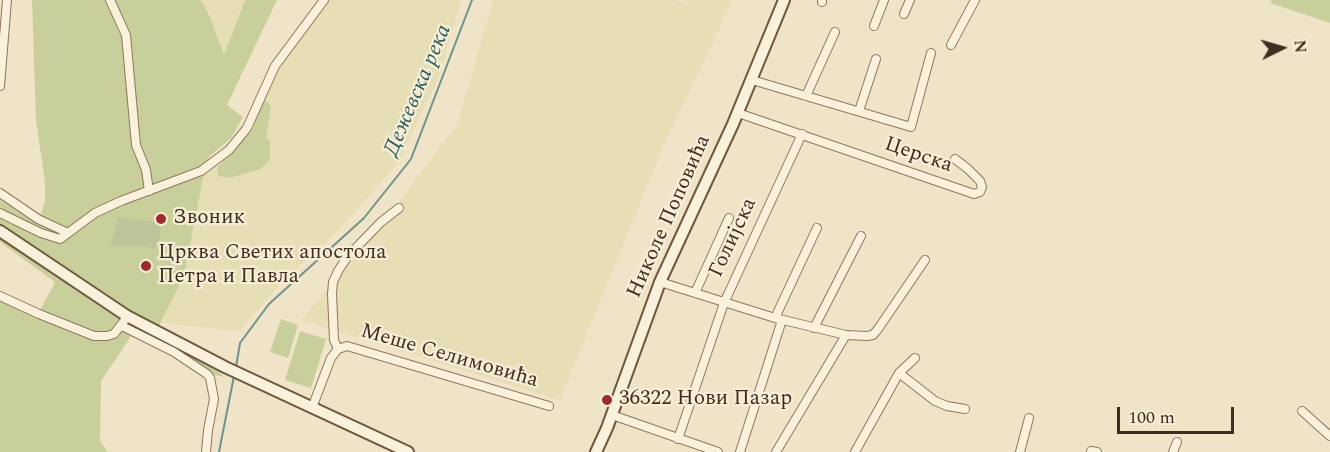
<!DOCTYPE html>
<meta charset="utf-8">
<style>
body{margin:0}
#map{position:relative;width:1330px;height:452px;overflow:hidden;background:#f0e4c8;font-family:Spectral,serif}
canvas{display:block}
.north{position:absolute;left:1252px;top:18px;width:60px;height:60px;-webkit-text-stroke:4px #f7eed8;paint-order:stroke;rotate:85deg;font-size:16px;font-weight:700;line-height:24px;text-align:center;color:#3d2e20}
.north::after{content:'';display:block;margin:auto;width:21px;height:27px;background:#3d2e20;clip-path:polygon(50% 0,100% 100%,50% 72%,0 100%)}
.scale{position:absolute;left:1117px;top:407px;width:117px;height:27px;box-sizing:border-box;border:3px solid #3d2e20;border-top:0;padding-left:8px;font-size:18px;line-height:21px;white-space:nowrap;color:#3d2e20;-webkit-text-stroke:4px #f7eed8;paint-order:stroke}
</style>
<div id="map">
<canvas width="1330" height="452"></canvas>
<div class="north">N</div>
<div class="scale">100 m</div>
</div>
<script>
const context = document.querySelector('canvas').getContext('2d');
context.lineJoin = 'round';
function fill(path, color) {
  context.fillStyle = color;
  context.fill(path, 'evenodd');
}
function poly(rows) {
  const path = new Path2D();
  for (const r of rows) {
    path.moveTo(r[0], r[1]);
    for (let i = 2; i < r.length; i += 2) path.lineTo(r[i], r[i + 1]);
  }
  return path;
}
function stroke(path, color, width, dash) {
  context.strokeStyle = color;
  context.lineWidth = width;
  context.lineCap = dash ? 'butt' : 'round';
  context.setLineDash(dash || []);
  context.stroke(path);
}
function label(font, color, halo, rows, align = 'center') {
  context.font = font + ' Spectral,serif';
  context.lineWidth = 4.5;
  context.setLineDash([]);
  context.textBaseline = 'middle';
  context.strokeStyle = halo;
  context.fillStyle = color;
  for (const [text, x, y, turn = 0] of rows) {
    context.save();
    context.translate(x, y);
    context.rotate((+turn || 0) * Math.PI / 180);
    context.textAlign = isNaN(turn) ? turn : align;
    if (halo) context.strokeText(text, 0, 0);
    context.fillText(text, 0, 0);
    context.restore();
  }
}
const farmland = poly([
 [201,0,245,0,224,55,210,17],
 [324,0,461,0,440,74,399,162,334,235,279,285,240,331,161,323,184,276,205,168,247,128,275,66],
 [493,0,674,0,684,3,686,0,733,0,664,144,560,400,301,320,365,247,458,123]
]);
const green = poly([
 [32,0,201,0,210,17,224,55,245,0,277,0,227,105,243,117,231,138,209,157,205,168,184,276,158,328,225,377,207,374,134,332,101,381,100,441,108,452,0,452,0,292,40,310,55,282,0,242,0,193,39,219,45,201,45,182,36,120],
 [1272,0,1330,0,1330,23,1270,3],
 [264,98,271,106,266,138,270,140,270,160,260,169,230,178,218,176,217,168,252,131],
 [281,319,298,325,288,358,270,352],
 [300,331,326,339,311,388,285,380]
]);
const cemetery = poly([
 [118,217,154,222,160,225,160,240,154,249,146,246,111,246]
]);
const stream = poly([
 [236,367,240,343,269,304,364,218,411,159,472,0],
 [219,452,234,376]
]);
const minor = poly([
 [110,0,126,35,136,145,146,170,149,191],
 [822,2,822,0],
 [904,14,910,0],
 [874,26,884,0],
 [951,45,975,0],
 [752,80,911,127,931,53],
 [0,86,7,0],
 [806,96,835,32],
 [859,111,876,59],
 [738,113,974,194,980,192,982,187,980,181,968,169,955,159],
 [0,193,38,219,68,233],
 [0,213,41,233,60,239,95,213,121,201,201,171,229,150,247,128,275,66,324,0],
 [660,282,775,318,846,335,867,336,873,335,878,329,925,260],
 [695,293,729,218],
 [0,296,39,314,94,336,107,336,114,334,124,321],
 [775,318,817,228],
 [122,326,174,352,207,374,210,378,214,399,208,430,206,452],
 [814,328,861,236],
 [338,349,334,340,332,294,333,282,338,271,348,256,381,222,399,208],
 [899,373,935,401,947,406,965,409],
 [312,408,331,358,338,349,347,346,549,406],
 [1302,411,1330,436],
 [612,415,718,452],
 [678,439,724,303,802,134],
 [1091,451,1097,452],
 [740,452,782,320],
 [776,452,846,335],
 [855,452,899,373,915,358],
 [1020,452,1029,418],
 [1173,452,1177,442]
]);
const secondary = poly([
 [0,231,127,316,225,367,408,452],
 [596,452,607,428,660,282,733,124,784,0]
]);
const markers = [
 [161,219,6,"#9e2a2b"],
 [146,266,6,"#9e2a2b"],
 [607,400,6,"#9e2a2b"]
];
const streetNames = [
 ["Церска",918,156,19],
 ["Николе Поповића",670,217,-66],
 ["Голијска",734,238,-65],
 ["Меше Селимовића",449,357,16]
];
const poiNames = [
 ["Звоник",173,219],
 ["Црква Светих апостола",158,254],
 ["Петра и Павла",158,278],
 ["36322 Нови Пазар",619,400]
];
const waterNames = [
 ["Дежевска река",419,91,-67]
];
fill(farmland, '#e6deb5');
fill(green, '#c9cf9b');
fill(cemetery, '#bfc49a');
stroke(stream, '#6f938a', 2);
stroke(minor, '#8d765c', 10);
stroke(secondary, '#6f573f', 14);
stroke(minor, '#faf1dc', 8);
stroke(secondary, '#faf1dc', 10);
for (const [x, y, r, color] of markers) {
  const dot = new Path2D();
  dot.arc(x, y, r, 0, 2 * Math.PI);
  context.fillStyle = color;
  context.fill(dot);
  stroke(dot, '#f7eed8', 2);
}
label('21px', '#3d2e20', '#f7eed8', streetNames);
label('21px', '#3d2e20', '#f7eed8', poiNames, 'left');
label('italic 22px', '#2f5d5a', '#f7eed8', waterNames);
</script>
